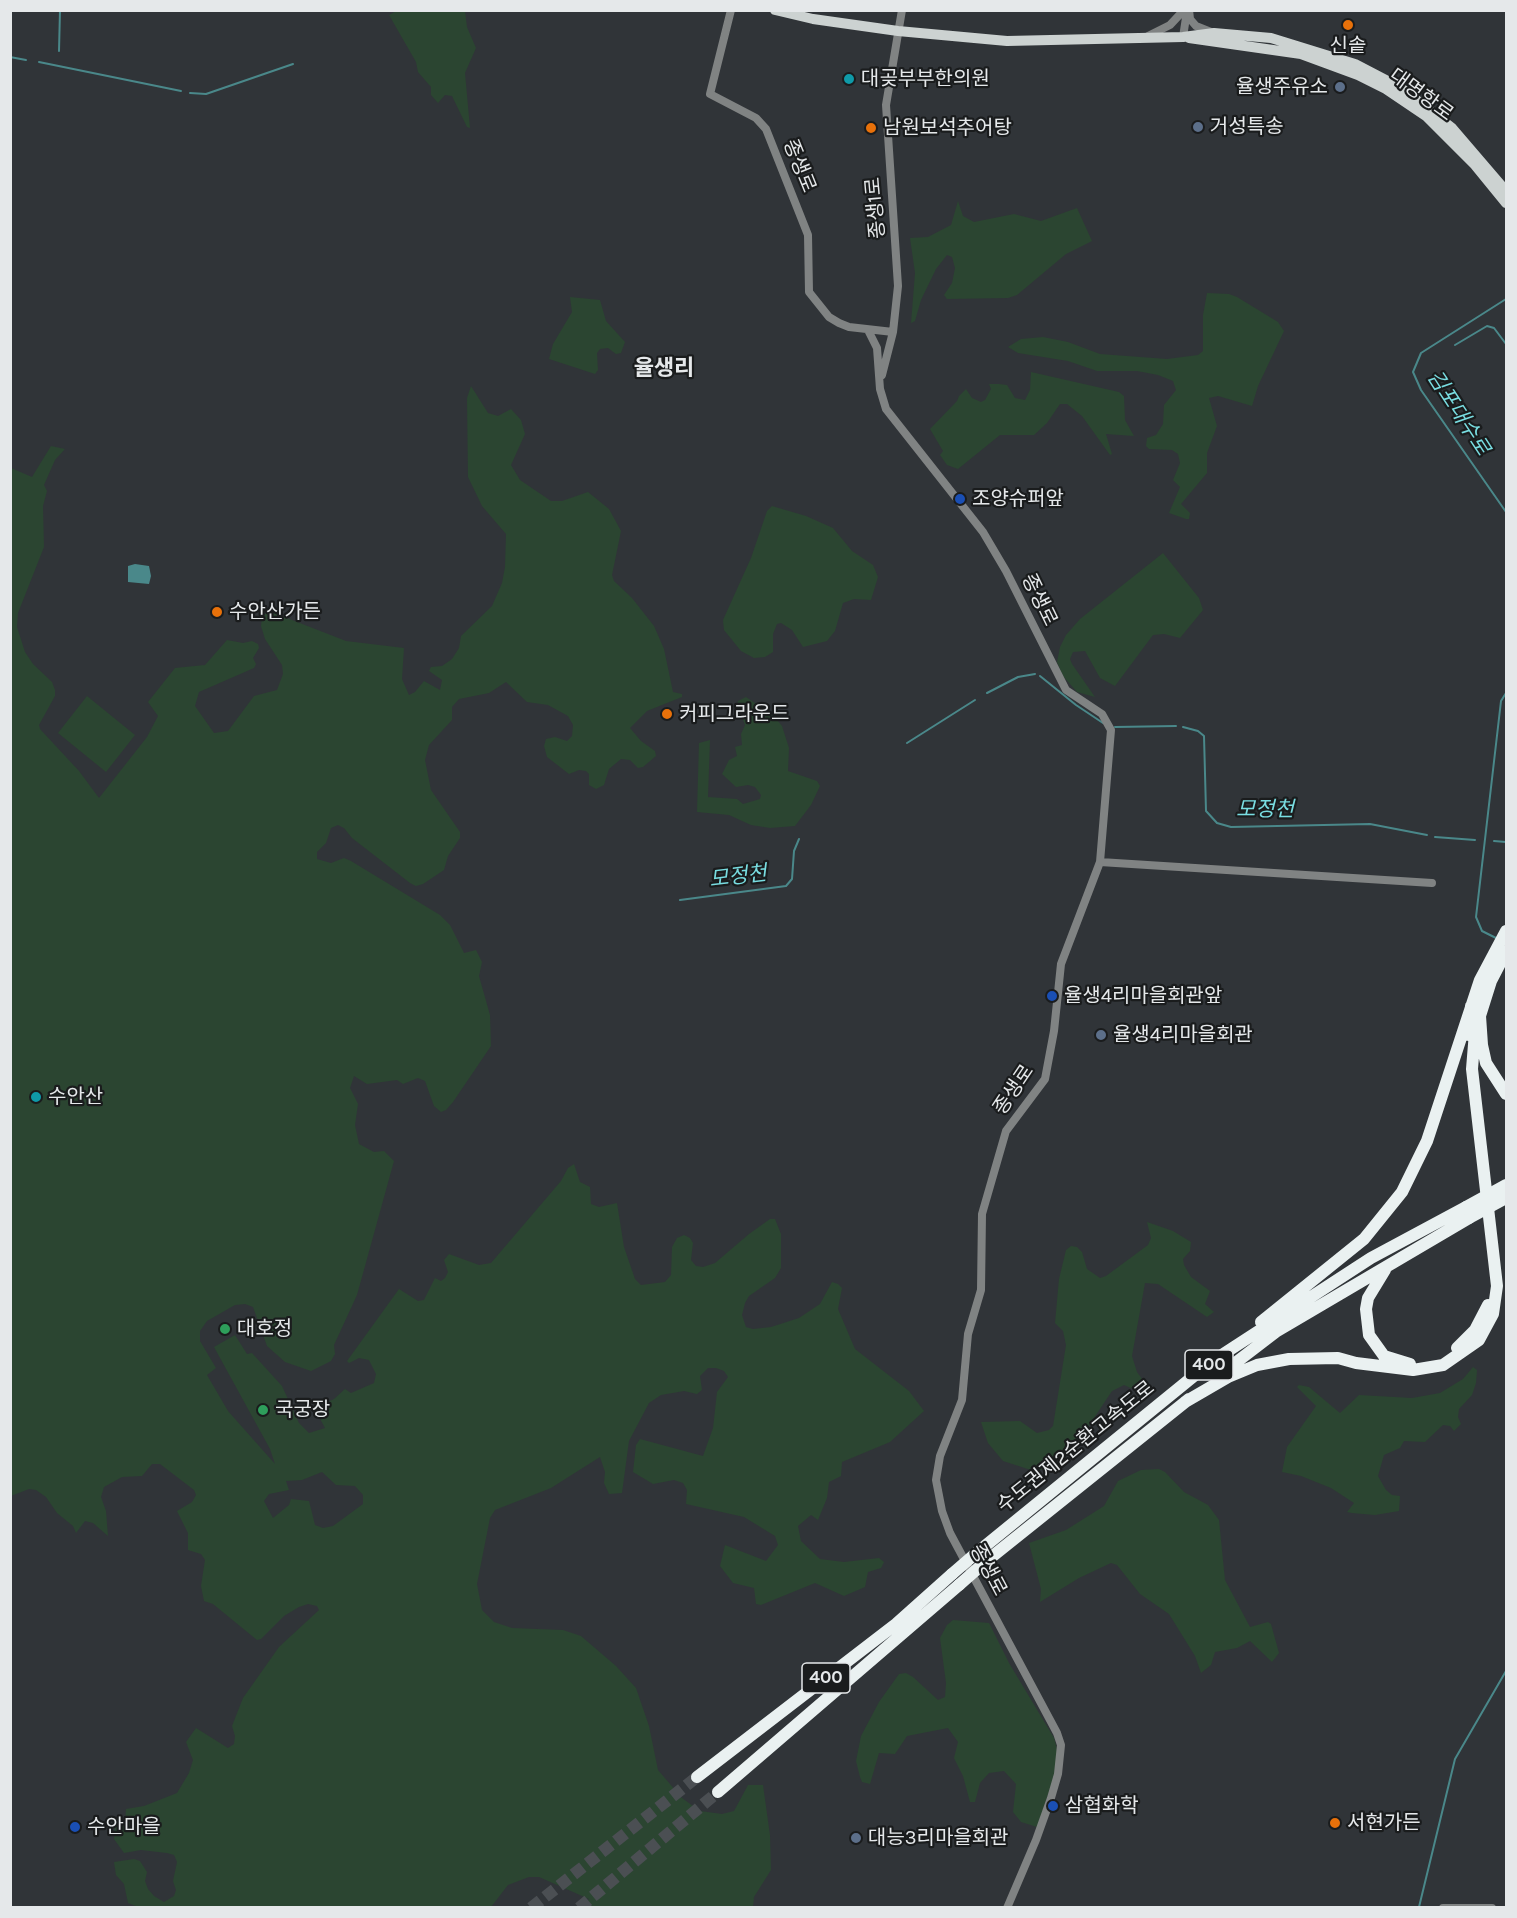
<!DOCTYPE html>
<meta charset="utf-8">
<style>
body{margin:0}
#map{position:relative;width:1517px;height:1918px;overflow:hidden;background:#303438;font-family:Karla,sans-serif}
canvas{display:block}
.frame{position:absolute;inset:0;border:12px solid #e5e8ea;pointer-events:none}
</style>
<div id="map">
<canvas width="1517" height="1918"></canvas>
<div class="frame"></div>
</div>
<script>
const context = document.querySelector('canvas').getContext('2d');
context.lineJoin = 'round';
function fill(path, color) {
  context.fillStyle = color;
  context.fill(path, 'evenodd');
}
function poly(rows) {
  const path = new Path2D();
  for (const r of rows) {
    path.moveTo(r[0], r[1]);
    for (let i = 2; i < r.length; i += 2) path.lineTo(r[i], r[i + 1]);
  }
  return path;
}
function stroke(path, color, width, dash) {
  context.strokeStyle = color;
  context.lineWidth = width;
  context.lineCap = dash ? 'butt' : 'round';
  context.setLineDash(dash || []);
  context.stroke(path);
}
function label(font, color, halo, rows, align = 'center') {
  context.font = font + ' Karla,"Noto Sans KR",sans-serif';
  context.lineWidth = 4.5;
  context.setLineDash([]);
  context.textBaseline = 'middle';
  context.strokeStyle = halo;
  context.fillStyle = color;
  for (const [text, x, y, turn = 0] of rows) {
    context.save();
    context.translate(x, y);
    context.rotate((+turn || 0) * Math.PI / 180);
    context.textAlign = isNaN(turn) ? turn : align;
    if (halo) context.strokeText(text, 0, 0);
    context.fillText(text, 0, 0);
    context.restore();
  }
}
const green = poly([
 [398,10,465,11,467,27,476,48,465,73,470,128,467,127,452,96,445,95,438,103,431,95,431,87,418,72,416,62,389,15],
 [958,201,963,216,974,222,1014,214,1041,221,1077,208,1092,241,1066,254,1017,295,1008,298,947,299,944,295,952,283,955,268,952,257,947,255,936,269,921,300,915,321,911,323,915,273,910,238,928,237,951,225],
 [1207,293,1229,294,1237,297,1278,322,1284,331,1258,386,1252,406,1218,396,1209,398,1217,426,1207,453,1207,473,1181,504,1190,513,1189,519,1186,519,1169,513,1180,487,1173,480,1180,463,1178,454,1172,450,1149,449,1146,446,1147,438,1156,435,1163,424,1164,405,1176,390,1173,381,1158,375,1137,371,1097,371,1068,361,1018,353,1008,347,1021,339,1043,337,1068,342,1100,354,1167,359,1198,355,1203,351,1203,315],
 [570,297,600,300,606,321,625,342,621,353,616,354,608,348,600,349,597,353,598,370,595,374,549,359,553,344,572,312],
 [1031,372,1119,392,1124,396,1125,420,1134,436,1106,434,1112,454,1110,455,1082,416,1067,404,1060,404,1047,423,1034,435,1000,435,958,469,947,465,940,455,943,451,930,429,957,401,959,396,966,389,972,398,981,402,985,400,991,389,989,384,999,384,1007,385,1015,398,1025,400,1030,390],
 [471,386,488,413,498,416,511,409,521,420,525,434,511,465,520,480,551,501,562,501,588,492,609,509,621,531,612,575,614,581,632,598,654,626,664,649,673,692,682,694,682,697,647,711,630,728,641,741,655,751,656,756,643,767,638,768,630,760,621,759,609,769,604,785,596,789,589,785,589,774,586,771,579,770,569,774,547,757,544,746,546,739,555,737,567,741,572,736,573,725,568,716,548,705,527,702,506,682,489,693,459,699,452,707,452,720,429,745,425,760,431,790,460,832,460,838,448,856,444,870,423,884,416,886,410,883,352,838,344,828,338,825,331,828,326,843,317,852,317,859,331,863,344,858,351,861,440,915,450,925,464,953,476,950,482,962,479,976,490,1015,491,1046,453,1102,446,1110,441,1112,434,1106,425,1081,418,1078,403,1084,397,1080,367,1084,354,1076,350,1088,358,1104,355,1125,359,1144,374,1152,384,1151,394,1161,357,1295,334,1345,335,1354,331,1361,311,1371,285,1362,267,1346,253,1307,245,1304,235,1305,207,1321,200,1331,200,1341,216,1368,207,1375,228,1411,275,1464,270,1449,214,1347,235,1335,247,1354,252,1353,282,1386,299,1423,309,1433,325,1428,318,1415,319,1406,334,1399,345,1389,351,1393,374,1383,376,1374,369,1360,359,1358,349,1363,347,1361,399,1289,418,1301,424,1300,435,1278,441,1281,445,1278,448,1272,444,1260,449,1254,479,1265,491,1263,561,1181,568,1168,574,1164,580,1182,590,1187,591,1204,599,1207,617,1203,624,1247,635,1279,641,1285,665,1282,671,1275,672,1247,677,1238,684,1235,690,1238,693,1243,691,1260,696,1266,703,1267,715,1263,749,1234,770,1219,775,1219,781,1234,781,1268,775,1278,749,1296,745,1303,742,1315,746,1327,753,1329,771,1327,799,1318,820,1304,832,1282,838,1284,842,1288,838,1309,855,1349,909,1391,924,1411,890,1442,842,1462,841,1476,829,1482,827,1498,818,1520,811,1515,798,1526,801,1541,820,1559,844,1562,879,1558,884,1562,881,1568,868,1572,865,1587,844,1596,815,1583,761,1605,756,1604,754,1588,733,1583,720,1566,725,1545,766,1561,778,1545,775,1536,744,1517,686,1504,687,1490,683,1483,674,1480,653,1484,633,1472,636,1445,640,1439,703,1456,713,1428,717,1392,728,1377,724,1371,716,1368,708,1368,700,1376,702,1390,697,1394,684,1391,661,1395,649,1403,629,1441,622,1493,609,1494,604,1483,605,1472,600,1457,551,1488,495,1510,490,1518,477,1584,482,1610,494,1622,512,1628,563,1630,581,1636,616,1666,636,1688,649,1726,658,1770,682,1798,700,1811,722,1814,734,1811,748,1785,763,1785,770,1835,771,1870,754,1897,753,1907,581,1907,589,1899,539,1877,529,1877,508,1885,491,1907,138,1907,128,1903,124,1884,116,1875,114,1862,134,1859,140,1861,147,1872,145,1881,148,1889,154,1896,164,1902,174,1896,176,1890,173,1881,177,1862,174,1855,167,1853,141,1850,124,1853,114,1839,115,1825,125,1824,126,1809,144,1806,177,1793,189,1773,193,1760,186,1742,196,1728,228,1748,234,1744,235,1736,232,1726,243,1698,279,1647,319,1610,317,1606,308,1604,299,1607,284,1616,261,1639,257,1640,213,1604,204,1601,201,1586,205,1560,201,1554,188,1550,188,1533,177,1511,192,1502,196,1495,194,1490,160,1464,152,1464,142,1476,122,1477,104,1487,101,1497,106,1511,108,1536,93,1523,85,1521,76,1533,73,1526,57,1513,46,1497,36,1490,29,1489,11,1496,11,468,32,477,51,446,65,449,55,460,44,485,47,491,43,506,44,547,18,613,17,627,25,652,33,664,52,682,55,690,55,696,39,725,40,729,79,771,99,798,147,737,158,716,148,702,175,668,205,665,227,640,243,643,252,641,258,644,259,648,253,658,256,664,254,668,199,692,195,706,214,733,228,731,254,696,277,690,283,674,282,665,265,639,261,626,262,617,269,611,346,641,404,648,402,679,409,695,415,692,424,681,440,690,442,680,429,671,431,667,442,666,452,659,459,648,461,636,492,606,502,583,505,567,506,534,482,506,468,477,467,398],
 [322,1472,336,1485,355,1486,363,1495,363,1504,333,1526,323,1528,315,1525,309,1501,291,1499,289,1505,273,1518,264,1501,269,1494,289,1490,286,1481,302,1480],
 [772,506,806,516,833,528,852,551,873,565,878,577,871,600,854,599,843,603,835,631,827,641,803,647,792,630,781,623,777,624,773,634,773,652,765,657,754,658,741,651,724,630,723,620,751,558,767,511],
 [1163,553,1199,598,1203,610,1180,638,1164,634,1153,635,1115,686,1100,678,1085,651,1073,652,1070,659,1072,664,1095,697,1077,692,1063,676,1057,662,1060,647,1066,635,1080,619],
 [87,696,135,735,106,772,58,733],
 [746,697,774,716,782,726,789,748,788,771,817,781,820,786,811,805,795,826,770,828,751,825,729,815,697,812,699,743,710,740,708,797,737,799,743,804,760,799,761,795,755,787,748,785,736,787,722,774,729,760,737,756,735,747,742,745,741,734,745,725,737,705,738,701],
 [1147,1222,1173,1231,1191,1242,1190,1251,1183,1259,1184,1265,1191,1277,1210,1291,1205,1304,1214,1312,1207,1317,1158,1284,1145,1283,1132,1356,1137,1372,1151,1391,1146,1395,1124,1385,1112,1391,1078,1442,1041,1470,1034,1471,1003,1461,988,1443,981,1422,1020,1421,1037,1433,1049,1430,1053,1426,1066,1345,1063,1331,1055,1323,1059,1279,1066,1250,1071,1246,1077,1247,1082,1252,1087,1269,1100,1278,1106,1276,1148,1245,1151,1238],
 [1473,1367,1477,1370,1476,1383,1472,1395,1459,1409,1458,1417,1461,1424,1454,1431,1450,1426,1443,1425,1425,1442,1404,1441,1400,1448,1384,1455,1378,1476,1386,1490,1392,1495,1400,1496,1399,1511,1375,1515,1352,1513,1347,1512,1354,1503,1331,1488,1301,1476,1282,1472,1287,1447,1316,1406,1297,1387,1299,1385,1309,1387,1340,1413,1359,1395,1412,1398,1440,1393,1463,1379],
 [1159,1469,1165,1472,1184,1492,1208,1505,1219,1520,1225,1580,1250,1627,1268,1622,1271,1624,1279,1653,1272,1662,1250,1641,1237,1648,1215,1652,1211,1665,1201,1673,1195,1656,1169,1614,1140,1594,1117,1565,1111,1563,1079,1578,1040,1602,1041,1589,1029,1543,1066,1530,1104,1506,1118,1481,1141,1470],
 [953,1620,989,1623,1009,1663,1054,1738,1058,1753,1055,1774,1037,1827,1021,1822,1013,1812,1016,1784,1004,1771,989,1773,980,1783,975,1802,970,1802,963,1776,954,1758,958,1742,948,1728,907,1736,895,1754,879,1753,870,1784,862,1782,860,1777,856,1761,861,1736,879,1702,899,1674,906,1673,913,1677,938,1700,945,1697,946,1683,940,1638,947,1625]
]);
const water = poly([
 [135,564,149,566,151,576,149,584,128,582,128,566]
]);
const stream = poly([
 [59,51,60,10],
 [10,57,26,60],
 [39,62,181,91],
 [190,93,206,94,293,64],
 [1506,299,1421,353,1413,372,1421,390,1506,512],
 [1455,345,1487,326,1494,328,1506,344],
 [1040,676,1076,705,1103,723],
 [987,693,1018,677,1035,674],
 [1115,727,1176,726],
 [1183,727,1198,731,1204,736,1206,811,1217,823,1231,827,1370,824,1427,835],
 [907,743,975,700],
 [1435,837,1475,840],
 [1494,841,1506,842],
 [680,900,786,886,792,879,794,851,799,839],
 [1498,939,1482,931,1476,917,1501,701,1506,693],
 [1419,1907,1455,1759,1506,1671]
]);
const highwayTunnel = poly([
 [531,1908,697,1777],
 [579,1908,718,1792]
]);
const minor = poly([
 [731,10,710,94,756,118,766,129,808,235,809,292,829,317,839,323,849,327,893,332],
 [1189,10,1190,19,1196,26,1211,32],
 [1148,36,1170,25,1184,10],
 [1183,37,1187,11],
 [868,330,877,348,880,389,886,409,983,532,1006,571,1066,690,1102,714,1111,730,1100,862,1061,964,1054,1031,1045,1079,1006,1131,982,1214,981,1290,968,1334,962,1400,940,1456,936,1480,942,1511,950,1533,1057,1733,1061,1745,1058,1774,1051,1798,1036,1840,1007,1908],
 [882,375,893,332,898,286,886,105,902,10],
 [1100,862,1432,883],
 [1443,1908,1492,1908]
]);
const major = poly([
 [775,10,813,19,898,31,1007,41,1183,37,1214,33,1271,38,1355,64,1401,88,1452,128,1506,191],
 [1189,38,1301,54,1358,75,1386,89,1426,116,1475,165,1506,203]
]);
const highway = poly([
 [1506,952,1491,981,1480,1016,1482,1045,1486,1063,1506,1094],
 [1469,1035,1471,1006],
 [1385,1270,1368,1298,1366,1309,1369,1335,1384,1356,1410,1364],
 [1261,1322,1364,1239,1402,1192,1427,1141,1480,980,1506,931],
 [1457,1348,1475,1330,1488,1305],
 [1217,1377,1277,1331,1469,1218],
 [1185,1402,1228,1377,1257,1365,1289,1359,1338,1358,1356,1363,1413,1370,1443,1365,1479,1340,1493,1314,1497,1286,1472,1069,1475,1032,1480,1016],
 [974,1555,1211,1362,1371,1258,1466,1207],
 [984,1563,1189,1399],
 [697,1777,896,1624,952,1574],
 [718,1792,959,1585]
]);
const highwayBridge = poly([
 [1466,1207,1506,1185],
 [1469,1218,1506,1198],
 [952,1574,974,1555],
 [959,1585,984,1563]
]);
const markers = [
 [1348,25,6,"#e8710a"],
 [849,79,6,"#0f9aa8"],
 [1340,87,6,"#5c6f8a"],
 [1198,127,6,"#5c6f8a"],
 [871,128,6,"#e8710a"],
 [960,499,6,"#1a4fb4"],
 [217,612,6,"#e8710a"],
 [667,714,6,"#e8710a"],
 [1052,996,6,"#1a4fb4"],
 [1101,1035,6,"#5c6f8a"],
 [36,1097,6,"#0f9aa8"],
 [225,1329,6,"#2e9e5b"],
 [263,1410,6,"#2e9e5b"],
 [1053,1806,6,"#1a4fb4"],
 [1335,1823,6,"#e8710a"],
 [75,1827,6,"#1a4fb4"],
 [856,1838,6,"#5c6f8a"]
];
const shields = [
 [1209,1365,48],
 [826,1678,48]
];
const shieldNames = [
 ["400",1209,1365],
 ["400",826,1678]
];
const poiNames = [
 ["신솥",1348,46,"center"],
 ["대곶부부한의원",861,79],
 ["율생주유소",1328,87,"right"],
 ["거성특송",1210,127],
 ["남원보석추어탕",883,128],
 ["조양슈퍼앞",972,499],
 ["수안산가든",229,612],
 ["커피그라운드",679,714],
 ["율생4리마을회관앞",1064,996],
 ["율생4리마을회관",1113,1035],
 ["수안산",48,1097],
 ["대호정",237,1329],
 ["국궁장",275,1410],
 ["삼협화학",1065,1806],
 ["서현가든",1347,1823],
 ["수안마을",87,1827],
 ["대능3리마을회관",868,1838]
];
const streetNames = [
 ["대명항로",1421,95,36],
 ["종생로",799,166,68],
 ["종생1로",876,208,-95],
 ["종생로",1039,600,64],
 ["종생로",1014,1090,-56],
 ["수도권제2순환고속도로",1076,1447,-39],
 ["종생로",988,1570,62]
];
const waterNames = [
 ["김포대수로",1458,413,57],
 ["모정천",1265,810],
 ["모정천",738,877,-7]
];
const quarterNames = [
 ["율생리",664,369]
];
fill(green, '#2b4531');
fill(water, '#4a888a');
stroke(stream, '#4a888a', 2);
stroke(highwayTunnel, '#4b4f53', 12, [12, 6]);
stroke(minor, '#808383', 8);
stroke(major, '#ccd2d1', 10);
stroke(highway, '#eaf1f1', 12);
stroke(highwayBridge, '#eaf1f1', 12);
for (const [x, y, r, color] of markers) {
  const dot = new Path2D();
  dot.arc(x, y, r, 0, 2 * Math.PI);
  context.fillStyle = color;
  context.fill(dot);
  stroke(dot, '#1a1c1d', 2);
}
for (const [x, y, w] of shields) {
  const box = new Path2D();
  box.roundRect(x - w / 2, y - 15, w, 30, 4.5);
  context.fillStyle = '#1a1c1d';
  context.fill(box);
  stroke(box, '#e5e8ea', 1.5);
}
label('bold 18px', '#e5e8ea', null, shieldNames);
label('20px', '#e5e8ea', '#1a1c1d', poiNames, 'left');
label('20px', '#e5e8ea', '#1a1c1d', streetNames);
label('italic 21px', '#79dde1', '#1a1c1d', waterNames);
label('bold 22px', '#e5e8ea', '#1a1c1d', quarterNames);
</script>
